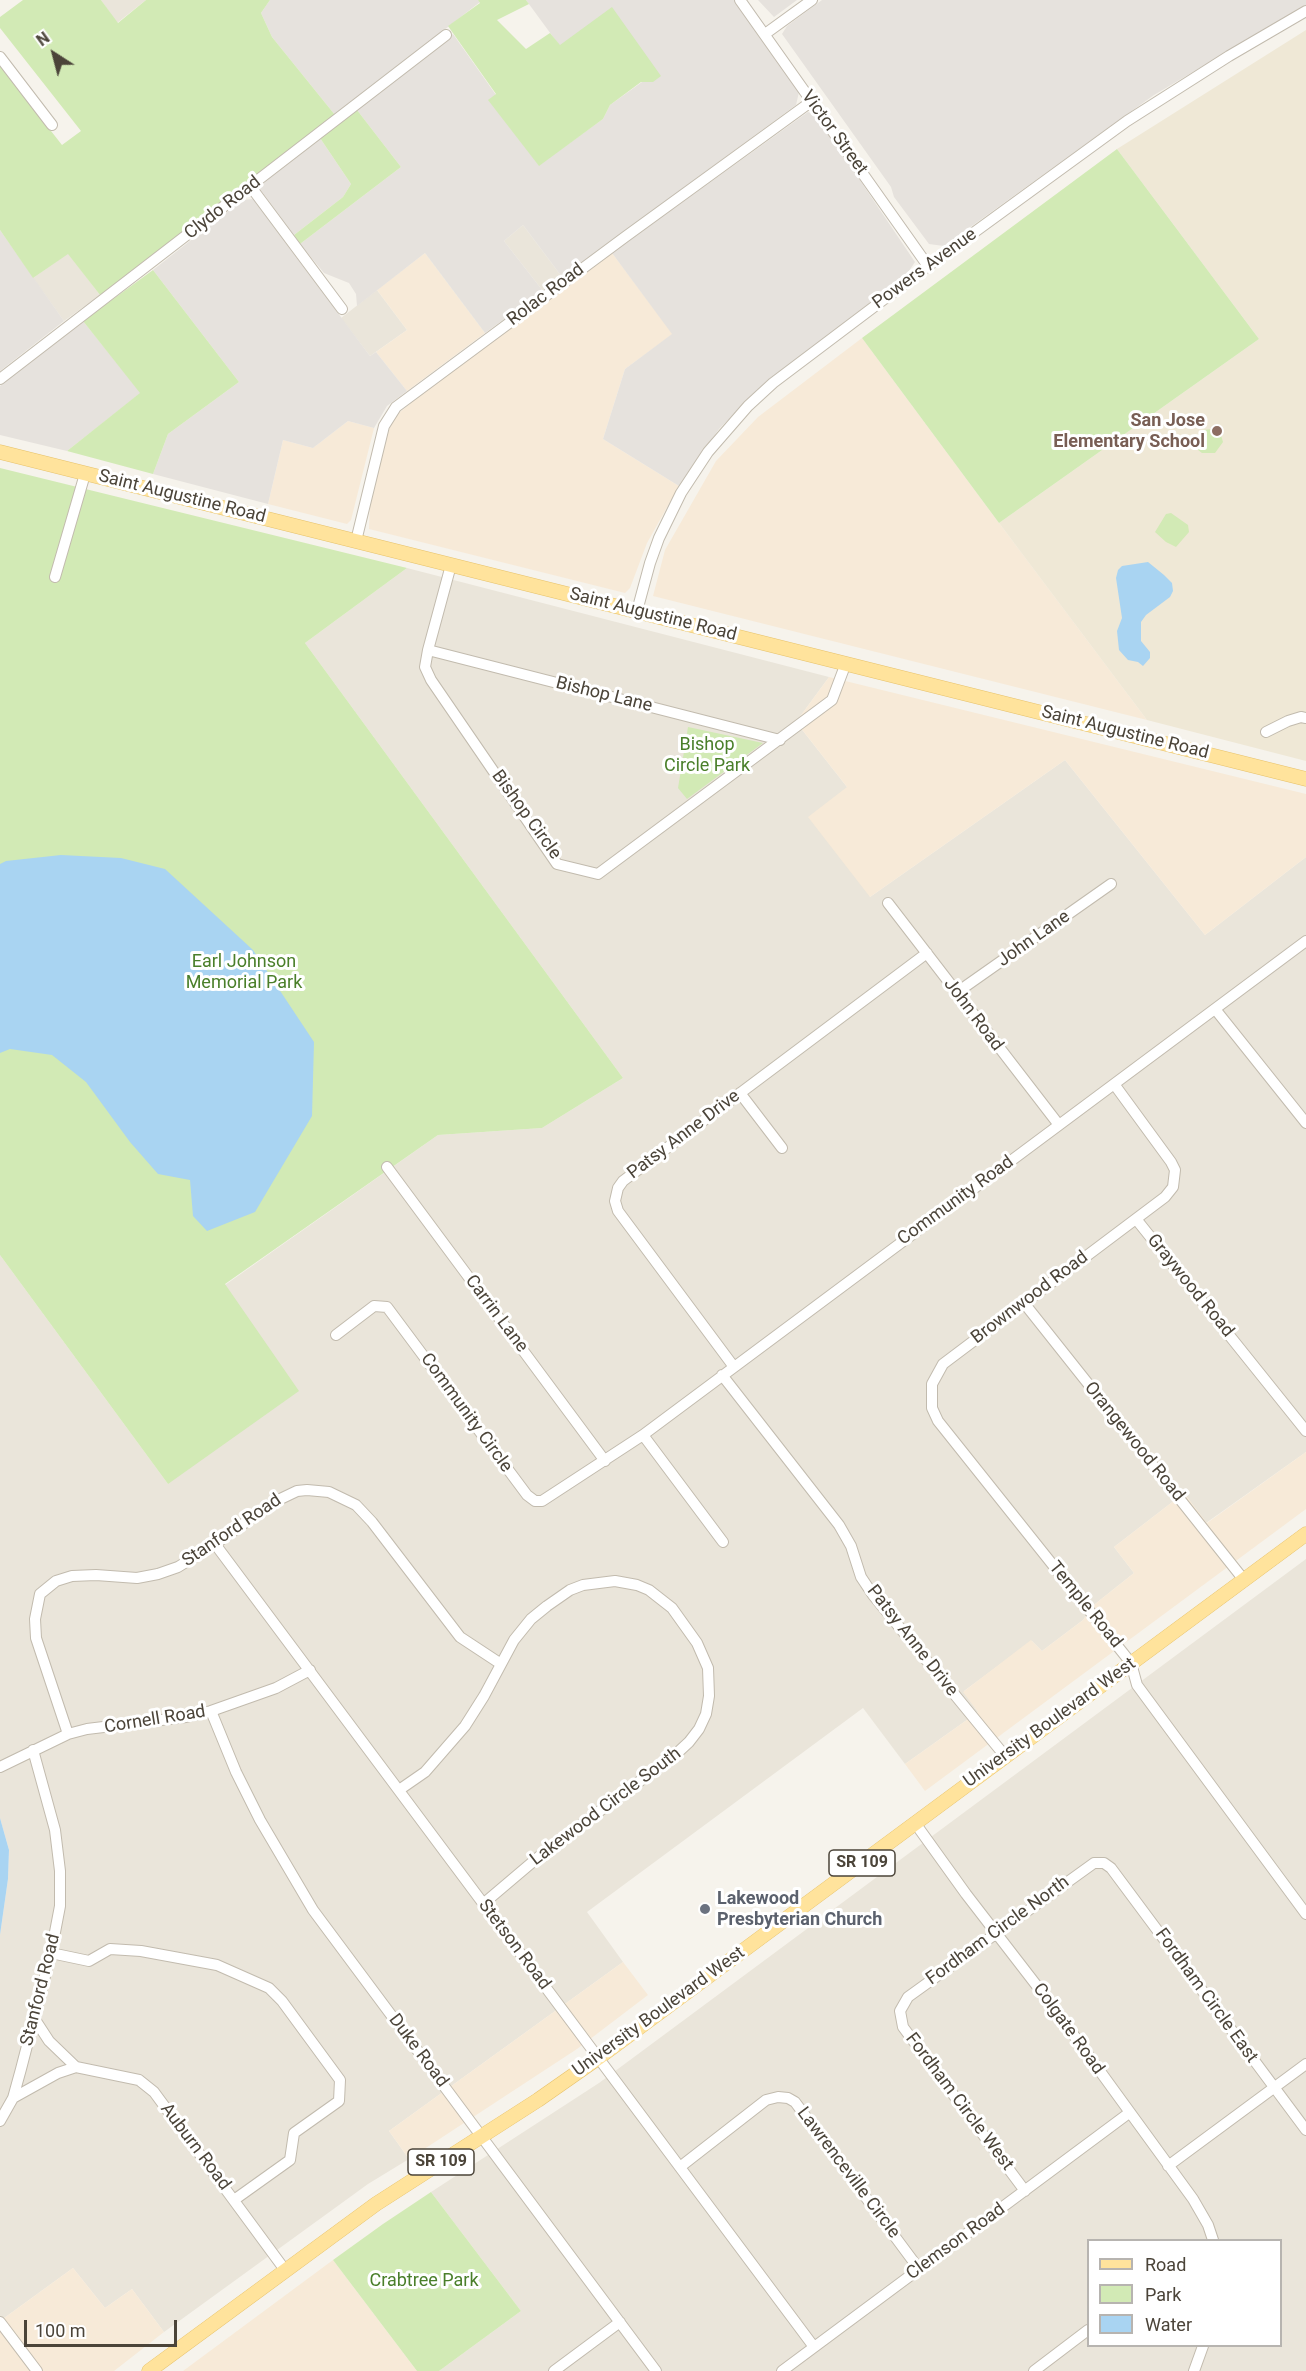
<!DOCTYPE html>
<style>
body{margin:0}
#map{position:relative;width:1306px;height:2371px;overflow:hidden;background:#f6f3ec;font-family:Roboto,sans-serif}
canvas{display:block}
.legend{position:absolute;left:1087px;top:2239px;width:195px;height:108px;box-sizing:border-box;background:#fff;border:2px solid #b7b4b0;margin:0;padding:8px 10px;list-style:none;font-size:18px;color:#4b4439}
.legend li{display:flex;align-items:center;gap:12px;height:30px}
.legend b{width:30px;border:2px solid #b7b4b0}
.north{position:absolute;left:24px;top:24px;width:60px;height:60px;-webkit-text-stroke:4px #fff;paint-order:stroke;rotate:324deg;font-size:16px;font-weight:700;line-height:24px;text-align:center;color:#4b4439}
.north::after{content:'';display:block;margin:auto;width:21px;height:27px;background:#4b4439;clip-path:polygon(50% 0,100% 100%,50% 72%,0 100%)}
.scale{position:absolute;left:24px;top:2320px;width:153px;height:27px;box-sizing:border-box;border:3px solid #4b4439;border-top:0;padding-left:8px;font-size:18px;line-height:21px;white-space:nowrap;color:#4b4439;-webkit-text-stroke:4px #fff;paint-order:stroke}
</style>
<div id="map">
<canvas width="1306" height="2371"></canvas>
<ul class="legend">
<li><b style="height:8px;background:#ffe39c"></b>Road</li>
<li><b style="height:16px;background:#d2eab5"></b>Park</li>
<li><b style="height:16px;background:#a9d4f2"></b>Water</li>
</ul>
<div class="north">N</div>
<div class="scale">100 m</div>
</div>
<script>
const context = document.querySelector('canvas').getContext('2d');
context.lineJoin = 'round';
function fill(path, color) {
  context.fillStyle = color;
  context.fill(path, 'evenodd');
}
function poly(rows) {
  const path = new Path2D();
  for (const r of rows) {
    path.moveTo(r[0], r[1]);
    for (let i = 2; i < r.length; i += 2) path.lineTo(r[i], r[i + 1]);
  }
  return path;
}
function stroke(path, color, width, dash) {
  context.strokeStyle = color;
  context.lineWidth = width;
  context.lineCap = dash ? 'butt' : 'round';
  context.setLineDash(dash || []);
  context.stroke(path);
}
function label(font, color, halo, rows, align = 'center') {
  context.font = font + ' Roboto,sans-serif';
  context.lineWidth = 6;
  context.setLineDash([]);
  context.textBaseline = 'middle';
  context.strokeStyle = halo;
  context.fillStyle = color;
  for (const [text, x, y, turn = 0] of rows) {
    context.save();
    context.translate(x, y);
    context.rotate((+turn || 0) * Math.PI / 180);
    context.textAlign = isNaN(turn) ? turn : align;
    if (halo) context.strokeText(text, 0, 0);
    context.fillText(text, 0, 0);
    context.restore();
  }
}
const residential = poly([
 [101,0,146,0,117,23],
 [523,225,562,277,543,291,504,241],
 [68,253,100,295,64,321,33,278],
 [377,290,407,330,370,356,341,318],
 [407,568,829,677,796,722,847,787,870,897,1065,760,1205,935,1306,857,1306,1452,1206,1523,1184,1493,1114,1547,1134,1573,1095,1604,1083,1620,1042,1651,1032,1641,964,1691,978,1712,905,1764,863,1708,587,1912,623,1962,389,2131,409,2159,368,2184,164,2332,132,2289,105,2308,73,2268,0,2321,0,1935,8,1879,9,1850,0,1818,0,1255,168,1484,225,1285,438,1135,542,1128,623,1078,305,643],
 [1306,1559,1306,2371,439,2371,521,2311,431,2192,599,2083],
 [1088,2240,1280,2240,1280,2346,1088,2346]
]);
const commercial = poly([
 [425,253,485,333,407,391,376,352,407,330,377,290],
 [612,253,673,334,625,369,603,439,679,486,647,543,630,588,625,593,369,529,370,502,385,441,394,417,434,384],
 [862,338,999,523,1147,720,653,596,665,550,716,461,758,417],
 [348,421,374,428,351,520,347,524,268,504,283,440,313,448],
 [829,677,1306,794,1306,857,1205,935,1065,760,870,897,808,817,847,787,796,722],
 [1306,1452,1306,1509,925,1791,905,1764,978,1712,963,1692,1031,1640,1042,1651,1083,1620,1095,1604,1134,1573,1114,1547,1184,1493,1207,1523],
 [623,1962,648,1995,577,2049,409,2159,389,2131],
 [333,2260,417,2371,183,2371],
 [73,2268,105,2308,132,2289,164,2332,114,2371,0,2371,0,2321]
]);
const industrial = poly([
 [270,0,478,0,480,2,335,115,272,37,261,13],
 [526,0,734,0,799,92,796,105,562,277,523,225,504,241,543,291,485,333,425,253,357,306,356,294,349,283,324,273,300,244,401,167,357,110,453,34,496,95,489,100,539,165,603,119,610,105,642,82,653,82,559,45],
 [758,0,797,0,774,17],
 [822,0,1306,0,1306,5,1154,95,944,246,929,244,894,197,891,187,782,34,787,26],
 [808,112,816,115,915,262,907,274,758,389,719,429,679,486,603,439,625,369,672,334,612,253],
 [320,138,351,184,343,197,294,235,260,189,265,182],
 [253,199,370,356,376,352,407,391,387,406,374,428,348,421,313,448,283,440,268,504,153,474,168,434,239,382,153,270,242,200],
 [0,230,64,321,0,371],
 [83,321,141,393,67,451,0,435,0,386]
]);
const education = poly([
 [1306,30,1306,761,1147,720,999,523,1259,339,1117,149]
]);
const green = poly([
 [23,0,101,0,118,23,146,0,270,0,261,13,272,37,335,115,170,245,100,295,68,254,33,278,0,230,0,66,62,145,81,131,0,28,0,17],
 [478,0,526,0,529,4,497,20,526,49,550,33,560,45,612,7,661,76,653,82,641,82,610,105,603,119,539,166,488,100,496,94,448,26,480,3],
 [357,110,401,167,300,244,294,235,343,197,351,184,320,138],
 [1117,149,1259,339,999,523,862,338],
 [153,270,239,382,168,434,153,474,67,451,140,393,83,321],
 [1214,429,1220,432,1223,442,1215,453,1202,453,1193,446,1194,440,1202,430],
 [0,468,407,568,305,643,623,1078,542,1128,438,1135,225,1284,299,1391,168,1484,0,1255],
 [1171,513,1188,525,1189,532,1176,547,1166,542,1155,532,1166,514],
 [688,727,763,743,687,799,678,788],
 [431,2192,521,2311,439,2371,417,2371,333,2260,383,2224]
]);
const water = poly([
 [1148,562,1164,575,1172,583,1173,591,1170,597,1146,615,1141,622,1141,641,1150,652,1150,658,1143,666,1138,662,1128,660,1119,650,1117,631,1122,618,1116,578,1118,570,1122,566],
 [61,855,121,858,165,869,253,950,314,1042,312,1116,255,1212,207,1231,193,1216,190,1180,158,1174,130,1142,86,1082,52,1055,10,1049,0,1053,0,864,6,861],
 [0,1818,9,1850,8,1879,0,1935]
]);
const minor = poly([
 [740,0,928,266],
 [765,34,812,0],
 [0,57,52,125],
 [251,187,342,309],
 [0,379,446,35],
 [356,541,384,426,396,407,625,237,812,101],
 [451,565,428,650,425,667,431,680,557,864,598,874,832,700,846,663],
 [55,577,85,474],
 [637,611,650,563,659,538,681,493,708,452,748,406,773,383,928,266,1127,121,1229,56,1306,11],
 [428,650,780,740],
 [1266,732,1288,721,1301,717,1306,718],
 [888,903,1059,1125],
 [956,993,1111,884],
 [1215,1009,1306,1123],
 [1114,1084,1171,1162,1175,1170,1173,1187,1165,1197,943,1364,932,1384,932,1408,938,1421,1131,1663,1137,1685,1306,1914],
 [740,1093,782,1148],
 [387,1167,605,1461],
 [1136,1219,1306,1431],
 [1024,1303,1244,1580],
 [336,1335,374,1306,387,1307,527,1495,535,1501,542,1501,643,1435,1306,941],
 [734,1367,618,1211,615,1201,618,1188,623,1181,927,953],
 [722,1375,839,1525,851,1546,861,1577,873,1595,1005,1756],
 [643,1435,723,1542],
 [215,1544,814,2347],
 [211,1711,236,1772,260,1820,313,1910,656,2371],
 [68,1734,36,1638,35,1619,40,1594,56,1581,72,1576,96,1575,137,1578,158,1574,178,1567,215,1544,274,1502,297,1491,307,1490,329,1492,356,1505,372,1522,460,1637,501,1664],
 [0,1767,68,1734,87,1729,186,1717,211,1711,276,1688,310,1670],
 [399,1790,425,1772,465,1726,484,1696,514,1640,531,1619,547,1606,570,1590,583,1585,615,1581,637,1585,649,1590,672,1608,697,1643,708,1668,709,1696,706,1714,699,1729,689,1742,675,1755,542,1854,483,1904],
 [915,1823,966,1894,1054,2008,1193,2199,1208,2225,1213,2240],
 [51,1953,89,1961,110,1949,141,1951,217,1965,269,1988,282,2001,340,2080,339,2101,294,2133,290,2160,234,2200],
 [34,2018,49,2041,76,2067],
 [13,2098,58,2073,76,2067,139,2080,154,2092,285,2270],
 [0,2121,13,2098,21,2069,51,1953,60,1906,60,1871,55,1830,33,1750],
 [1168,2166,1306,2064],
 [680,2167,766,2100,778,2097,788,2098,795,2102,919,2269],
 [1025,2191,903,2027,900,2011,908,1997,1094,1863,1104,1863,1111,1868,1306,2130],
 [0,2322,37,2371],
 [554,2371,620,2322],
 [782,2371,1129,2113],
 [1034,2371,1088,2330],
 [1194,2371,1203,2346]
]);
const major = poly([
 [0,452,1306,779],
 [149,2371,376,2204,538,2100,598,2058,1306,1534]
]);
const markers = [
 [1217,431,6,"#8d6e63"],
 [705,1909,6,"#6b7280"]
];
const shields = [
 [862,1863,66],
 [441,2162,66]
];
const shieldNames = [
 ["SR 109",862,1863],
 ["SR 109",441,2162]
];
const streetNames = [
 ["Victor Street",834,133,54],
 ["Clydo Road",223,208,-38],
 ["Powers Avenue",925,269,-36],
 ["Rolac Road",546,295,-37],
 ["Saint Augustine Road",182,497,14],
 ["Saint Augustine Road",653,615,14],
 ["Bishop Lane",604,695,14],
 ["Saint Augustine Road",1125,733,14],
 ["Bishop Circle",526,815,54],
 ["John Lane",1034,939,-35],
 ["John Road",973,1015,53],
 ["Patsy Anne Drive",684,1135,-37],
 ["Community Road",956,1201,-36],
 ["Graywood Road",1190,1286,51],
 ["Brownwood Road",1030,1298,-37],
 ["Carrin Lane",496,1314,53],
 ["Community Circle",466,1413,54],
 ["Orangewood Road",1134,1442,51],
 ["Stanford Road",232,1531,-34],
 ["Temple Road",1085,1605,51],
 ["Patsy Anne Drive",912,1641,52],
 ["Cornell Road",155,1720,-9],
 ["University Boulevard West",1050,1723,-36],
 ["Lakewood Circle South",606,1807,-37],
 ["Fordham Circle North",998,1931,-36],
 ["Stetson Road",514,1945,53],
 ["Stanford Road",41,1990,-76],
 ["Fordham Circle East",1206,1996,54],
 ["University Boulevard West",659,2012,-36],
 ["Colgate Road",1068,2029,54],
 ["Duke Road",418,2051,53],
 ["Fordham Circle West",959,2102,53],
 ["Auburn Road",195,2147,53],
 ["Lawrenceville Circle",848,2173,53],
 ["Clemson Road",956,2242,-36]
];
const educationNames = [
 ["San Jose",1205,421],
 ["Elementary School",1205,442]
];
const parkNames = [
 ["Bishop",707,745],
 ["Circle Park",707,766],
 ["Earl Johnson",244,962],
 ["Memorial Park",244,983],
 ["Crabtree Park",424,2281]
];
const worshipNames = [
 ["Lakewood",717,1899],
 ["Presbyterian Church",717,1920]
];
fill(residential, '#eae5da');
fill(commercial, '#f7ead8');
fill(industrial, '#e6e2dd');
fill(education, '#efe8d6');
fill(green, '#d2eab5');
fill(water, '#a9d4f2');
stroke(minor, '#c2bbae', 12);
stroke(major, '#e6c16a', 15);
stroke(minor, '#fff', 10);
stroke(major, '#ffe39c', 14);
for (const [x, y, r, color] of markers) {
  const dot = new Path2D();
  dot.arc(x, y, r, 0, 2 * Math.PI);
  context.fillStyle = color;
  context.fill(dot);
  stroke(dot, '#fff', 2);
}
for (const [x, y, w] of shields) {
  const box = new Path2D();
  box.roundRect(x - w / 2, y - 13, w, 26, 4.5);
  context.fillStyle = '#fff';
  context.fill(box);
  stroke(box, '#4b4439', 1.5);
}
label('bold 16px', '#4b4439', null, shieldNames);
label('18px', '#4b4439', '#fff', streetNames);
label('bold 18px', '#785e54', '#fff', educationNames, 'right');
label('18px', '#4a7f2a', '#fff', parkNames);
label('bold 18px', '#5b616d', '#fff', worshipNames, 'left');
</script>
